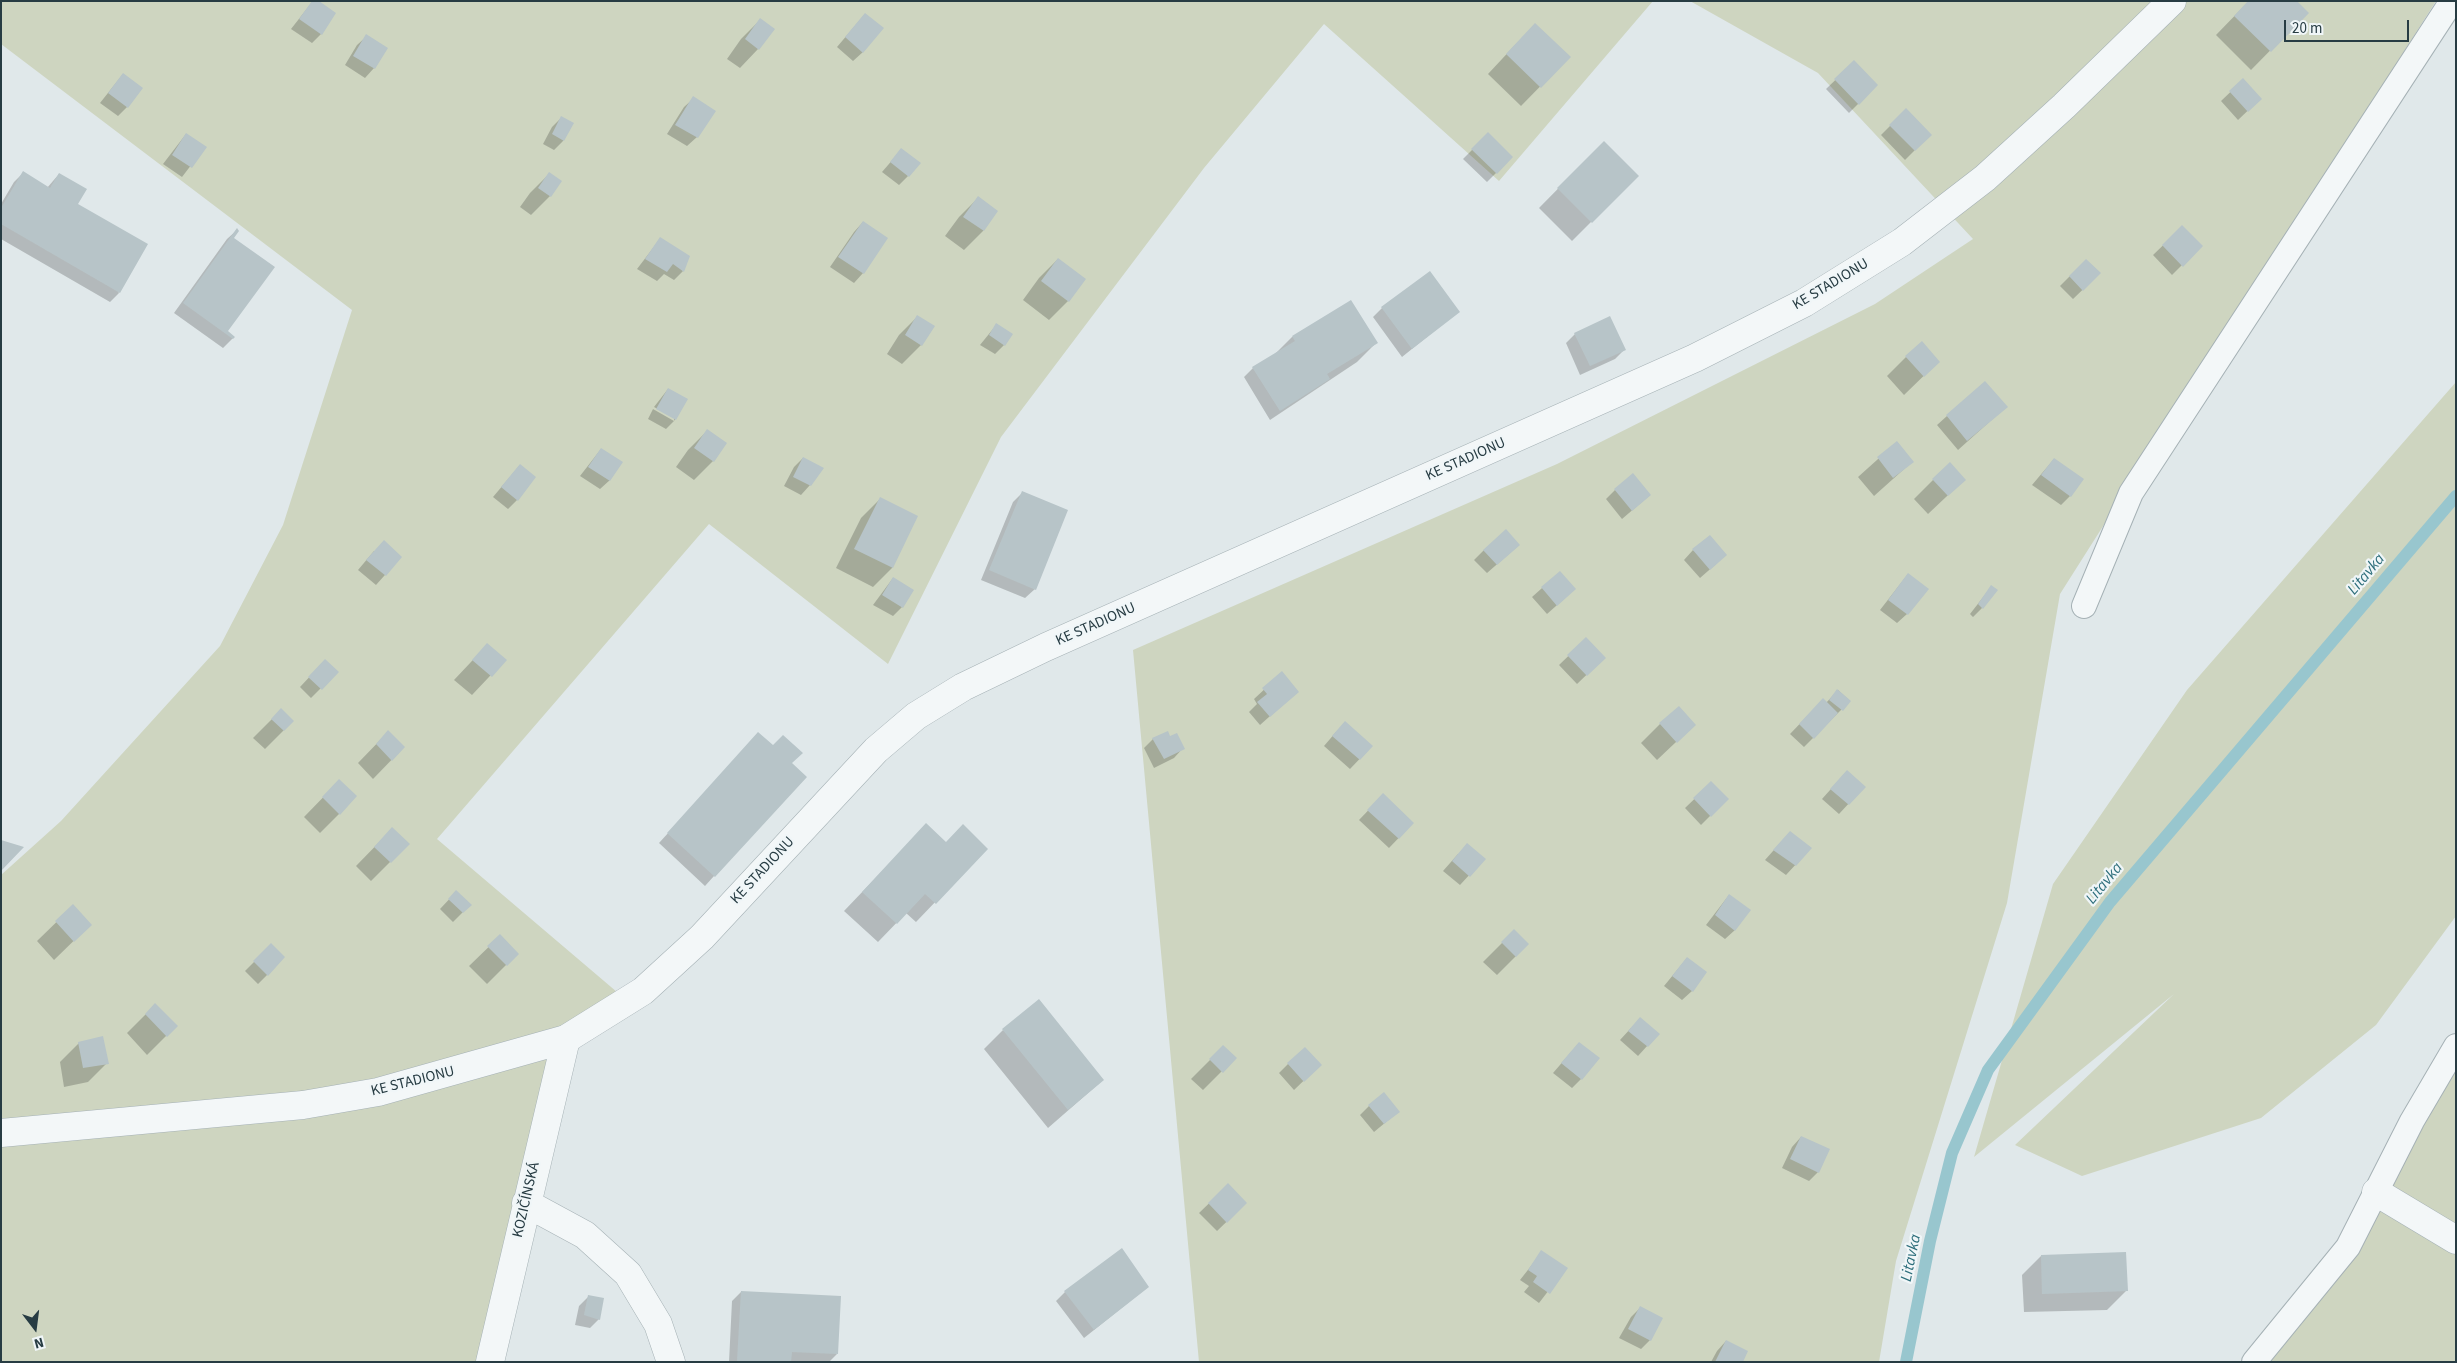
<!DOCTYPE html>
<meta charset="utf-8">
<style>
body{margin:0}
#map{position:relative;width:2457px;height:1363px;overflow:hidden;background:#e0e8ea;font-family:"Source Sans 3",sans-serif}
canvas{display:block}
.frame{position:absolute;inset:0;border:2px solid #273c43;pointer-events:none}
.north{position:absolute;left:10px;top:1303px;width:50px;height:50px;-webkit-text-stroke:4px #f0f6f8;paint-order:stroke;rotate:165deg;font-size:14px;font-weight:700;line-height:20px;text-align:center;color:#273c43}
.north::after{content:'';display:block;margin:auto;width:18px;height:22px;background:#273c43;clip-path:polygon(50% 0,100% 100%,50% 72%,0 100%)}
.scale{position:absolute;left:2284px;top:20px;width:125px;height:22px;box-sizing:border-box;border:2px solid #273c43;border-top:0;padding-left:6px;font-size:15px;line-height:18px;white-space:nowrap;color:#273c43;-webkit-text-stroke:4px #f0f6f8;paint-order:stroke}
</style>
<div id="map">
<canvas width="2457" height="1363"></canvas>
<div class="frame"></div>
<div class="north">N</div>
<div class="scale">20 m</div>
</div>
<script>
const context = document.querySelector('canvas').getContext('2d');
context.lineJoin = 'round';
function fill(path, color) {
  context.fillStyle = color;
  context.fill(path, 'evenodd');
}
function poly(rows) {
  const path = new Path2D();
  for (const r of rows) {
    path.moveTo(r[0], r[1]);
    for (let i = 2; i < r.length; i += 2) path.lineTo(r[i], r[i + 1]);
  }
  return path;
}
function stroke(path, color, width, dash) {
  context.strokeStyle = color;
  context.lineWidth = width;
  context.lineCap = dash ? 'butt' : 'round';
  context.setLineDash(dash || []);
  context.stroke(path);
}
function label(font, color, halo, rows, align = 'center') {
  context.font = font + ' "Source Sans 3",sans-serif';
  context.lineWidth = 4.5;
  context.setLineDash([]);
  context.textBaseline = 'middle';
  context.strokeStyle = halo;
  context.fillStyle = color;
  for (const [text, x, y, turn = 0] of rows) {
    context.save();
    context.translate(x, y);
    context.rotate((+turn || 0) * Math.PI / 180);
    context.textAlign = isNaN(turn) ? turn : align;
    if (halo) context.strokeText(text, 0, 0);
    context.fillText(text, 0, 0);
    context.restore();
  }
}
const green = poly([
 [1,1,1653,1,1499,181,1324,24,1204,168,1001,437,888,664,709,524,437,839,624,998,563,1040,360,1095,1,1124,1,875,61,821,220,646,283,525,352,310,1,44],
 [1690,1,2436,1,2060,594,2007,903,1896,1261,1879,1362,1199,1362,1133,650,1557,464,1875,304,1973,239,1818,73],
 [2456,382,2456,916,2376,1025,2261,1118,2082,1176,2015,1145,2174,994,1974,1157,2053,884,2187,690],
 [559,1047,488,1362,1,1362,1,1141,178,1123],
 [2456,1059,2456,1362,2262,1362]
]);
const shadow = poly([
 [313,1,321,34,312,43,291,29],
 [2249,1,2307,13,2251,70,2216,35],
 [865,14,863,52,853,61,837,47],
 [760,20,758,49,740,68,727,59,741,39],
 [367,36,386,48,374,68,365,78,345,65,357,45],
 [1516,44,1569,57,1521,106,1488,74],
 [1854,62,1877,85,1849,113,1826,89],
 [123,74,127,107,118,116,100,103],
 [2243,80,2260,99,2238,120,2221,101],
 [694,98,697,137,687,146,667,134,684,107],
 [1906,110,1930,135,1905,160,1881,135],
 [561,118,572,123,563,141,554,150,543,144,552,127],
 [186,134,205,147,182,177,163,164],
 [1488,134,1512,157,1487,182,1463,159],
 [1604,142,1637,176,1572,241,1539,208],
 [901,150,908,176,899,185,882,172],
 [23,173,47,188,59,174,119,293,110,302,1,239,1,204,14,182],
 [549,174,550,196,531,215,520,207,530,193],
 [978,198,996,211,983,231,964,250,945,236,959,217],
 [863,222,886,239,863,273,854,283,830,267,854,232],
 [2182,227,2201,246,2172,275,2153,255],
 [237,230,232,238,226,332,234,337,223,348,174,313,227,239],
 [660,239,683,271,674,280,664,274,657,281,637,269],
 [1058,259,1068,301,1049,320,1023,300,1039,278],
 [2086,260,2100,273,2073,299,2060,286],
 [1382,308,1458,312,1402,357,1373,317],
 [918,316,921,345,902,364,887,354,899,335],
 [997,324,1004,345,995,354,980,345],
 [1575,334,1624,350,1615,359,1580,375,1566,343],
 [1292,337,1376,343,1357,362,1270,420,1244,377,1253,368,1274,355],
 [1906,357,1938,362,1904,395,1887,376],
 [668,389,686,400,674,421,674,418,654,407],
 [2006,407,1958,450,1937,425,1947,416],
 [653,409,674,421,666,429,648,419],
 [707,431,725,443,713,461,694,480,676,467,688,450],
 [1897,442,1912,462,1874,496,1858,477],
 [601,449,610,480,600,489,580,476],
 [803,458,810,485,801,495,784,486,794,467],
 [2054,459,2070,496,2061,505,2032,485],
 [520,465,517,500,508,509,493,497],
 [1933,480,1964,480,1928,514,1914,499],
 [1615,490,1650,495,1622,519,1606,499],
 [1022,493,1035,589,1025,598,981,580,1013,502],
 [880,499,916,517,892,568,873,587,836,568,861,518],
 [1519,545,1487,573,1474,560,1484,550],
 [1693,550,1716,564,1700,578,1684,560],
 [374,551,401,557,376,585,358,570],
 [1560,572,1565,598,1547,614,1532,597],
 [1908,574,1907,614,1897,623,1880,610],
 [893,578,902,607,893,616,873,605],
 [1991,587,1982,608,1973,617,1970,614],
 [1586,639,1604,658,1577,684,1559,665],
 [487,645,505,660,472,695,454,680],
 [316,670,337,672,311,698,300,687],
 [1282,673,1297,692,1260,725,1249,712,1257,704,1254,699],
 [1838,690,1850,701,1804,747,1790,734,1814,709,1826,703],
 [281,710,293,721,265,749,253,738],
 [1660,724,1694,725,1657,760,1641,743],
 [388,732,404,747,373,779,358,763],
 [1336,732,1372,746,1350,769,1324,746],
 [1170,738,1183,748,1174,758,1154,768,1144,748,1153,739],
 [752,741,791,763,714,876,705,886,659,843],
 [1847,771,1864,787,1839,814,1822,799],
 [339,781,339,814,320,833,304,817],
 [1711,783,1727,799,1701,825,1685,808],
 [1383,795,1413,823,1389,848,1359,820],
 [392,829,408,844,371,881,356,866],
 [1781,842,1810,849,1786,875,1765,860],
 [945,843,986,849,916,922,906,913,878,942,844,911,908,844],
 [1458,854,1484,859,1460,885,1443,871],
 [456,892,470,905,453,922,440,909],
 [1729,895,1735,930,1725,939,1706,925],
 [73,906,90,925,54,960,37,941],
 [1514,931,1528,944,1497,975,1483,962],
 [500,936,517,954,487,984,469,966],
 [271,945,267,975,258,984,245,971],
 [1687,958,1692,991,1682,1000,1664,986],
 [155,1005,176,1026,147,1055,127,1033],
 [1631,1028,1658,1034,1638,1056,1620,1040],
 [1003,1030,1103,1080,1048,1128,984,1049],
 [79,1043,107,1063,88,1082,64,1087,60,1062],
 [1579,1043,1581,1079,1572,1088,1553,1073],
 [1223,1047,1235,1058,1203,1090,1191,1079],
 [1288,1064,1320,1065,1294,1090,1279,1073],
 [1369,1106,1398,1112,1374,1132,1360,1115],
 [1801,1137,1818,1172,1809,1181,1782,1168,1792,1147],
 [1228,1185,1246,1203,1217,1231,1199,1213],
 [1542,1252,1566,1268,1539,1303,1524,1292,1529,1286,1520,1280],
 [2041,1256,2126,1291,2107,1310,2024,1312,2022,1275],
 [1148,1287,1084,1338,1056,1301,1065,1292],
 [741,1292,837,1354,829,1362,729,1362,732,1301],
 [589,1296,599,1319,590,1328,575,1325,579,1306],
 [1640,1308,1650,1340,1641,1349,1619,1338,1631,1317],
 [1726,1341,1742,1362,1711,1362,1717,1351]
]);
const stream = poly([
 [1906,1362,1930,1241,1952,1153,1988,1070,2110,902,2456,496]
]);
const building = poly([
 [312,1,319,1,336,13,322,35,299,19],
 [2248,1,2297,1,2309,13,2271,52,2234,16],
 [865,13,884,28,863,53,845,37],
 [760,18,775,29,759,50,745,39],
 [1535,23,1571,57,1541,88,1506,54],
 [366,34,388,48,375,69,353,56],
 [1854,60,1878,85,1859,105,1834,79],
 [123,73,143,88,128,108,108,93],
 [2243,78,2262,99,2248,112,2229,91],
 [693,96,716,111,698,138,675,125],
 [1906,108,1932,135,1915,151,1889,125],
 [561,116,574,123,564,141,552,134],
 [1488,132,1513,157,1497,174,1471,149],
 [186,133,207,147,192,168,172,155],
 [1604,141,1639,176,1592,223,1557,188],
 [901,148,921,163,909,177,890,162],
 [23,171,50,188,59,173,87,189,78,204,148,244,120,293,1,224,1,208],
 [549,172,562,181,551,197,538,188],
 [978,196,998,211,984,231,963,217],
 [863,221,888,238,864,274,838,257],
 [2182,225,2203,246,2183,267,2162,245],
 [237,228,239,231,234,238,275,267,228,331,235,337,233,339,183,303],
 [660,237,690,256,684,272,673,264,667,272,645,259],
 [1058,258,1086,279,1069,302,1041,281],
 [2086,259,2101,273,2083,291,2069,276],
 [1430,271,1460,312,1412,349,1381,307],
 [1351,300,1378,343,1327,374,1330,379,1280,411,1252,367,1295,341,1292,336],
 [917,315,935,326,922,346,905,335],
 [1610,316,1626,350,1590,366,1574,333],
 [996,323,1013,334,1005,346,989,335],
 [1922,341,1940,362,1924,377,1905,356],
 [1985,381,2008,407,1967,441,1946,415],
 [668,388,688,399,676,420,656,409],
 [707,429,727,443,714,462,694,448],
 [1897,441,1914,462,1893,478,1877,457],
 [601,448,623,462,610,481,588,467],
 [803,457,824,468,811,486,793,477],
 [2054,458,2084,479,2071,497,2041,475],
 [1950,462,1966,480,1948,496,1932,479],
 [520,464,536,477,518,501,501,487],
 [1633,473,1651,495,1632,511,1614,489],
 [1022,491,1068,510,1036,590,989,570],
 [880,497,918,516,893,568,854,549],
 [1506,529,1520,545,1497,565,1483,550],
 [1710,535,1727,555,1710,570,1692,549],
 [384,540,402,557,386,576,366,560],
 [1560,571,1576,589,1557,606,1541,587],
 [1908,573,1929,589,1908,615,1888,600],
 [893,577,914,590,903,608,882,595],
 [1991,585,1998,590,1983,609,1978,604],
 [1586,637,1606,658,1587,676,1567,655],
 [487,643,507,660,492,677,472,660],
 [325,659,339,672,322,690,308,677],
 [1282,671,1299,692,1270,717,1257,702,1267,694,1262,688],
 [1837,689,1851,701,1843,711,1829,700],
 [1823,698,1838,713,1814,739,1799,724],
 [1679,706,1696,725,1677,743,1659,723],
 [281,708,294,721,284,731,271,719],
 [1345,721,1373,746,1360,760,1332,736],
 [388,730,405,747,392,761,376,744],
 [1168,731,1170,736,1177,733,1185,749,1164,759,1152,738],
 [758,732,773,745,783,735,803,753,792,763,807,777,715,877,667,833],
 [1847,770,1866,787,1849,805,1830,789],
 [339,779,357,796,340,815,322,797],
 [1711,781,1729,799,1711,817,1693,798],
 [1383,793,1414,823,1399,839,1367,810],
 [926,823,946,842,963,824,988,849,936,904,925,894,897,924,862,892],
 [392,827,410,844,391,863,374,847],
 [1790,831,1812,848,1796,866,1773,850],
 [1,840,24,847,1,871],
 [1467,843,1486,859,1470,877,1452,861],
 [456,890,472,905,463,913,448,899],
 [1729,894,1751,910,1735,931,1715,915],
 [73,904,92,925,74,942,55,921],
 [1514,929,1529,944,1516,957,1501,942],
 [500,934,519,954,507,966,487,946],
 [271,943,285,957,268,976,253,961],
 [1687,957,1707,972,1693,992,1672,976],
 [1039,999,1104,1080,1068,1110,1002,1029],
 [155,1003,178,1026,167,1037,145,1014],
 [1640,1017,1660,1034,1648,1047,1628,1031],
 [103,1036,109,1064,83,1068,78,1042],
 [1579,1042,1600,1058,1582,1080,1561,1063],
 [1223,1045,1237,1058,1223,1073,1209,1059],
 [1305,1047,1322,1065,1304,1082,1287,1063],
 [1384,1092,1400,1112,1384,1124,1368,1105],
 [1801,1136,1830,1149,1819,1173,1790,1159],
 [1228,1183,1247,1203,1227,1223,1208,1203],
 [1122,1248,1149,1287,1094,1330,1064,1291],
 [1541,1250,1568,1268,1550,1294,1533,1282,1537,1276,1528,1270],
 [2126,1252,2128,1291,2042,1294,2041,1255],
 [741,1291,841,1296,838,1354,792,1352,791,1362,737,1362],
 [588,1295,604,1298,600,1320,584,1315],
 [1640,1306,1663,1318,1651,1341,1628,1329],
 [1726,1340,1748,1351,1743,1362,1715,1362]
]);
const service = poly([
 [2084,606,2131,493,2452,1],
 [2254,1362,2348,1247,2412,1121,2456,1046]
]);
const minor = poly([
 [2376,1192,2456,1240],
 [526,1203,585,1235,628,1274,658,1324,671,1362],
 [490,1362,566,1039]
]);
const tertiary = poly([
 [1,1133,303,1105,378,1092,566,1039,643,991,702,937,876,750,916,716,963,687,1046,647,1695,358,1804,303,1902,242,1985,178,2064,106,2172,1]
]);
const streetNames = [
 ["KE STADIONU",1831,285,-31],
 ["KE STADIONU",1466,460,-24],
 ["KE STADIONU",1096,625,-24],
 ["KE STADIONU",763,871,-47],
 ["KE STADIONU",413,1082,-14],
 ["KOZIČÍNSKÁ",527,1200,-77]
];
const waterNames = [
 ["Litavka",2367,575,-50],
 ["Litavka",2105,884,-51],
 ["Litavka",1912,1258,-78]
];
fill(green, '#ced5c0');
fill(shadow, '#0003');
stroke(stream, '#98c6ce', 12);
fill(building, '#b7c4c8');
stroke(service, '#a5b1b5', 26);
stroke(minor, '#a5b1b5', 29);
stroke(tertiary, '#a5b1b5', 29);
stroke(service, '#f3f7f8', 24);
stroke(minor, '#f3f7f8', 28);
stroke(tertiary, '#f3f7f8', 28);
label('15px', '#273c43', '#f0f6f8', streetNames);
label('italic 16px', '#2d6e7b', '#f0f6f8', waterNames);
</script>
